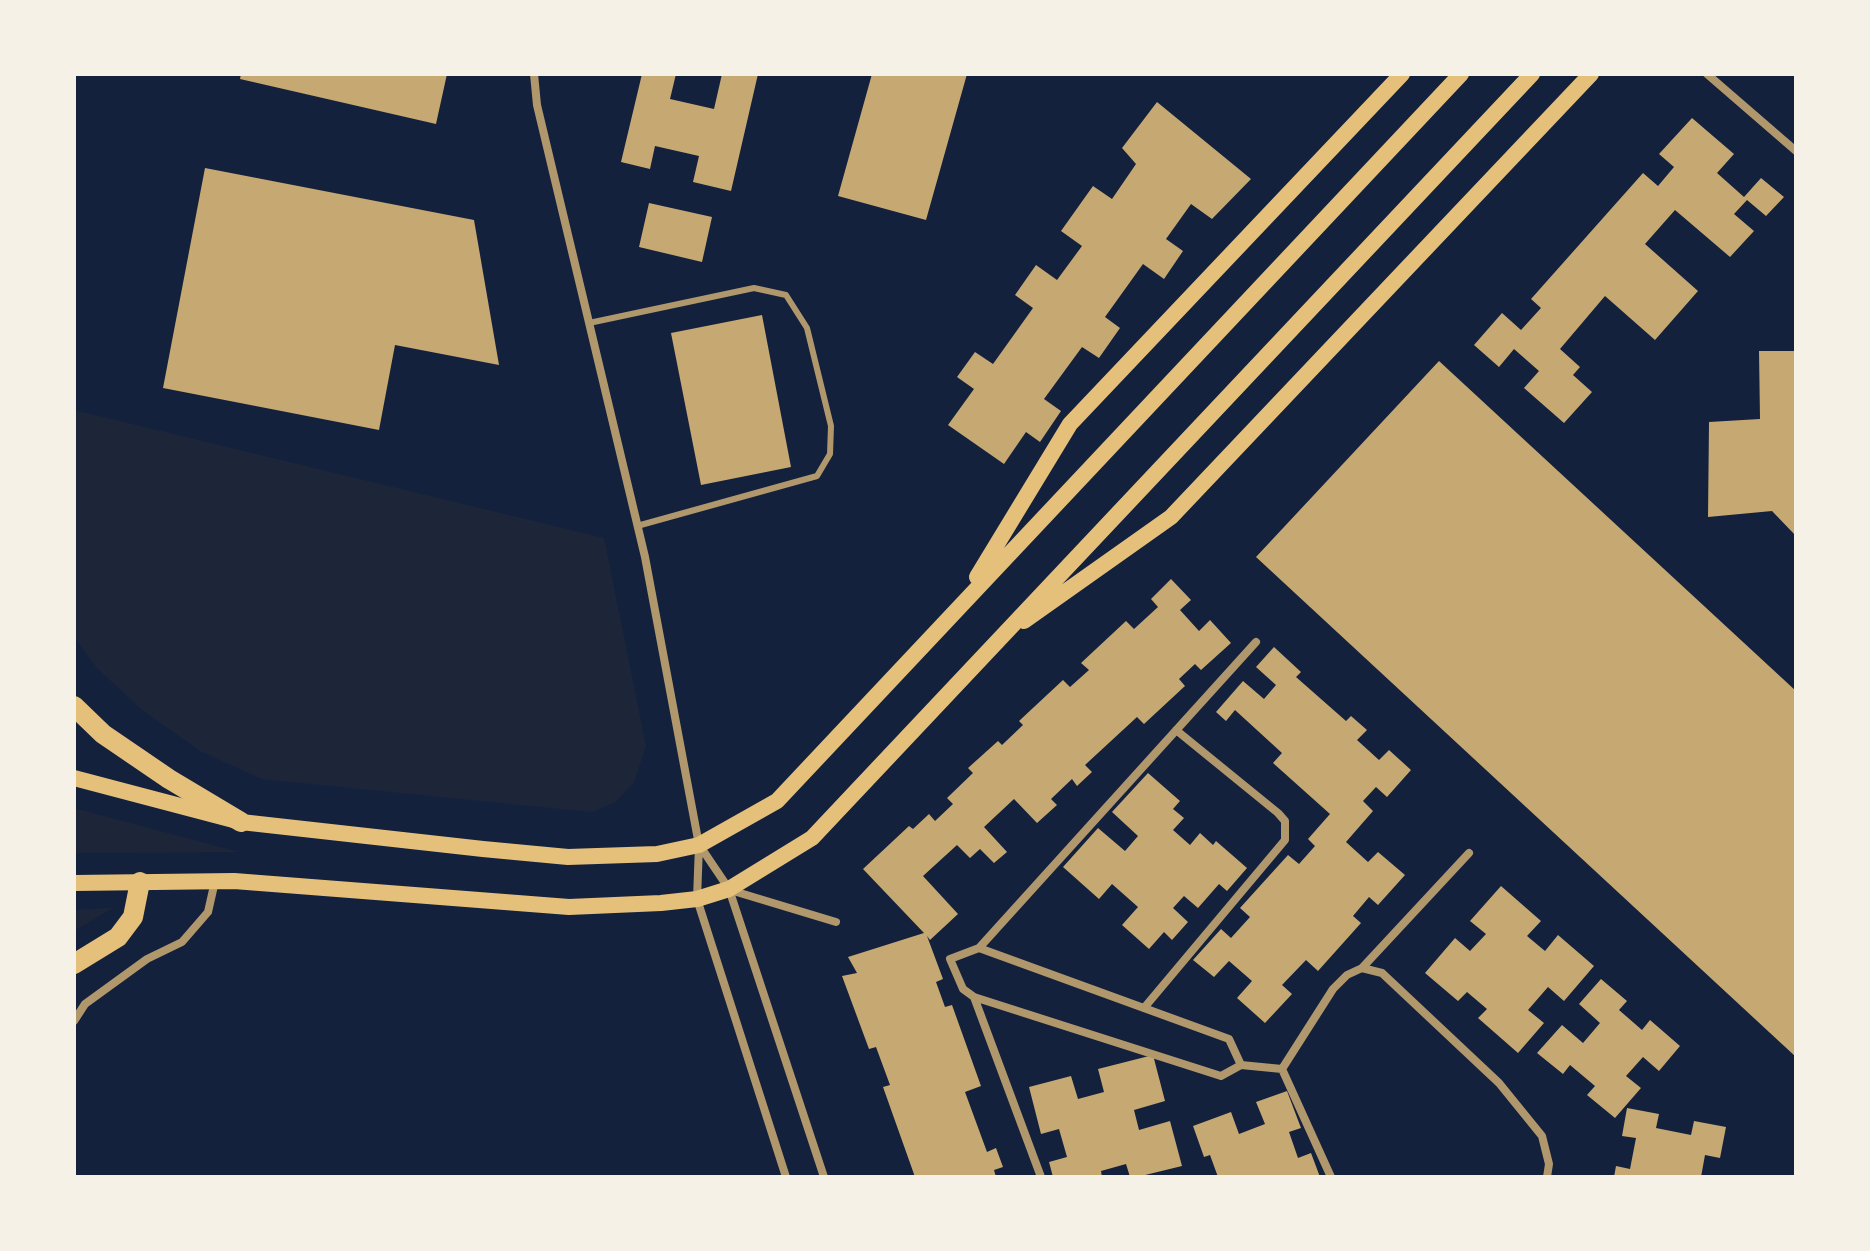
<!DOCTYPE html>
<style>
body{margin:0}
#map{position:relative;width:1870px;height:1251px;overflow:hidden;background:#14213d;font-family:"Noto Sans",sans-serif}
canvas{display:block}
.frame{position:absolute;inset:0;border:76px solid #f6f1e7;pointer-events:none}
</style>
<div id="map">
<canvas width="1870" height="1251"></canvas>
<div class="frame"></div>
</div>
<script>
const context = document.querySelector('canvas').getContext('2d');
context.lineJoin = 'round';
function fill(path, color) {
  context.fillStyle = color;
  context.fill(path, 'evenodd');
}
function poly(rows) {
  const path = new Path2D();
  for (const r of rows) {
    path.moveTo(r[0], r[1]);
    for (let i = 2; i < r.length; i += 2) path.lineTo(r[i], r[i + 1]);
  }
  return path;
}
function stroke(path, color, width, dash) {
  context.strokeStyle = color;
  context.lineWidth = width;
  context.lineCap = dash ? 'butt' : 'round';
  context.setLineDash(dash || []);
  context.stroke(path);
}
const green = poly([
 [74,410,604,538,646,746,634,782,616,802,592,812,262,779,202,752,142,710,96,667,74,637],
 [74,808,239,852,74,853],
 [113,908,74,931,74,910]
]);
const building = poly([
 [241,74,447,74,436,124,240,79],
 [642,74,676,74,670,99,714,109,722,74,758,74,731,191,693,182,699,156,655,146,650,169,621,162],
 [872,74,967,74,926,220,838,196],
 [1157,102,1251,179,1212,219,1191,204,1166,239,1183,251,1164,279,1143,264,1105,317,1120,328,1099,358,1082,347,1044,399,1061,411,1040,442,1026,432,1004,464,948,425,974,389,957,377,975,352,993,364,1033,308,1015,295,1036,265,1057,280,1082,246,1061,231,1093,186,1112,199,1136,164,1122,148],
 [1692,118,1734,154,1717,173,1744,197,1761,178,1784,197,1766,216,1747,200,1734,214,1754,231,1730,257,1675,210,1645,244,1698,291,1655,340,1605,296,1560,349,1580,367,1573,375,1592,392,1564,423,1524,388,1539,371,1514,349,1499,367,1474,345,1502,313,1521,330,1541,308,1531,299,1643,173,1658,186,1674,167,1659,154],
 [205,168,474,220,499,365,395,345,379,430,163,388],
 [649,203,712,217,702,262,639,247],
 [762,315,791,467,701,485,671,333],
 [1759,351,1796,351,1796,536,1772,511,1708,517,1709,422,1760,419],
 [1439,361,1796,691,1796,1057,1256,557],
 [1171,579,1191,600,1180,610,1199,631,1210,620,1231,643,1201,670,1195,664,1179,679,1185,686,1144,724,1137,717,1085,765,1092,772,1077,786,1072,779,1051,799,1057,805,1037,823,1014,799,984,827,1007,852,994,863,980,849,970,858,957,845,923,876,958,914,930,940,927,936,943,979,936,982,945,1007,952,1005,981,1086,965,1092,987,1152,996,1148,1003,1167,994,1170,996,1177,915,1177,883,1087,890,1085,876,1047,869,1049,842,976,857,973,848,957,924,933,863,869,909,826,913,829,929,814,935,821,953,804,947,798,973,773,968,768,998,741,1002,745,1023,725,1019,721,1063,680,1070,687,1089,670,1081,663,1126,621,1134,629,1158,607,1151,599],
 [1274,647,1301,672,1296,677,1346,721,1351,716,1367,730,1357,740,1379,760,1389,750,1411,770,1387,797,1376,787,1363,801,1373,811,1346,842,1368,862,1378,852,1405,875,1378,905,1369,897,1353,916,1361,923,1318,971,1306,960,1282,985,1292,994,1265,1023,1237,998,1252,981,1229,961,1214,977,1193,960,1221,929,1231,938,1250,917,1240,908,1288,855,1299,864,1315,846,1308,839,1330,814,1273,763,1282,753,1235,710,1226,721,1216,712,1243,681,1264,699,1276,685,1256,667],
 [1148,773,1180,801,1173,809,1184,818,1173,830,1190,845,1200,833,1213,845,1216,841,1247,868,1227,891,1219,884,1198,908,1184,896,1173,908,1188,922,1172,940,1164,932,1149,949,1122,925,1138,907,1112,884,1099,899,1063,867,1098,828,1125,851,1138,836,1112,812],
 [1501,886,1541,921,1527,936,1545,951,1558,935,1594,966,1564,1001,1548,987,1528,1010,1544,1023,1518,1053,1478,1018,1487,1009,1467,992,1458,1001,1425,973,1455,938,1470,951,1486,934,1470,921],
 [1601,979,1627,1001,1619,1010,1642,1030,1650,1020,1680,1046,1659,1071,1643,1057,1626,1076,1641,1088,1615,1118,1587,1095,1595,1086,1570,1065,1563,1074,1537,1053,1562,1025,1583,1043,1600,1023,1579,1004],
 [1153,1055,1165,1101,1134,1110,1139,1130,1170,1121,1182,1166,1137,1177,1130,1177,1126,1164,1101,1171,1102,1177,1053,1177,1049,1162,1067,1157,1059,1129,1041,1134,1029,1087,1071,1076,1078,1099,1104,1092,1098,1069],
 [1287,1091,1301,1128,1289,1132,1298,1158,1311,1153,1320,1177,1218,1177,1210,1155,1204,1157,1193,1126,1231,1112,1239,1134,1265,1124,1256,1102],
 [1627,1108,1659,1114,1656,1128,1691,1135,1694,1121,1726,1127,1720,1158,1705,1155,1701,1177,1614,1177,1616,1166,1630,1169,1636,1138,1622,1136]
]);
const service = poly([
 [589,323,754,288,786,295,807,328,831,426,830,454,817,476,637,526]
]);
const minor = poly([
 [534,74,537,105,645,557,699,845,697,899,786,1177],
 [1707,74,1796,151],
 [700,846,729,889,824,1177],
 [730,890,836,922],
 [979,948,1256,642],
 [1362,968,1469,853],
 [974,997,1041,1177],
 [1144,1008,1285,840,1285,821,1278,813,1176,730],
 [74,1021,85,1004,147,959,182,942,208,912,215,881],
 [1241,1065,1229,1039,979,948,950,959,963,989,974,997,1221,1076,1241,1065,1282,1069],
 [1282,1069,1333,989,1347,975,1362,968,1382,973,1499,1083,1542,1136,1549,1164,1547,1177],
 [1282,1069,1331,1177]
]);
const secondary = poly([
 [977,577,1070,424,1402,74],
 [1024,621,1171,517,1591,74],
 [74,778,241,822,483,849,568,857,657,854,699,845,777,801,1461,74],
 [74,883,234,881,569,907,661,903,697,899,729,889,812,838,1532,74]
]);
const primary = poly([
 [74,706,103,734,169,779,241,822],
 [74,964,118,937,133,917,140,882]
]);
fill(green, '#1d2539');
fill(building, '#c6a872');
stroke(service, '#b1986c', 6);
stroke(minor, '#b1986c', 8);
stroke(secondary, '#e5c07b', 16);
stroke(primary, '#e5c07b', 20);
</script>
